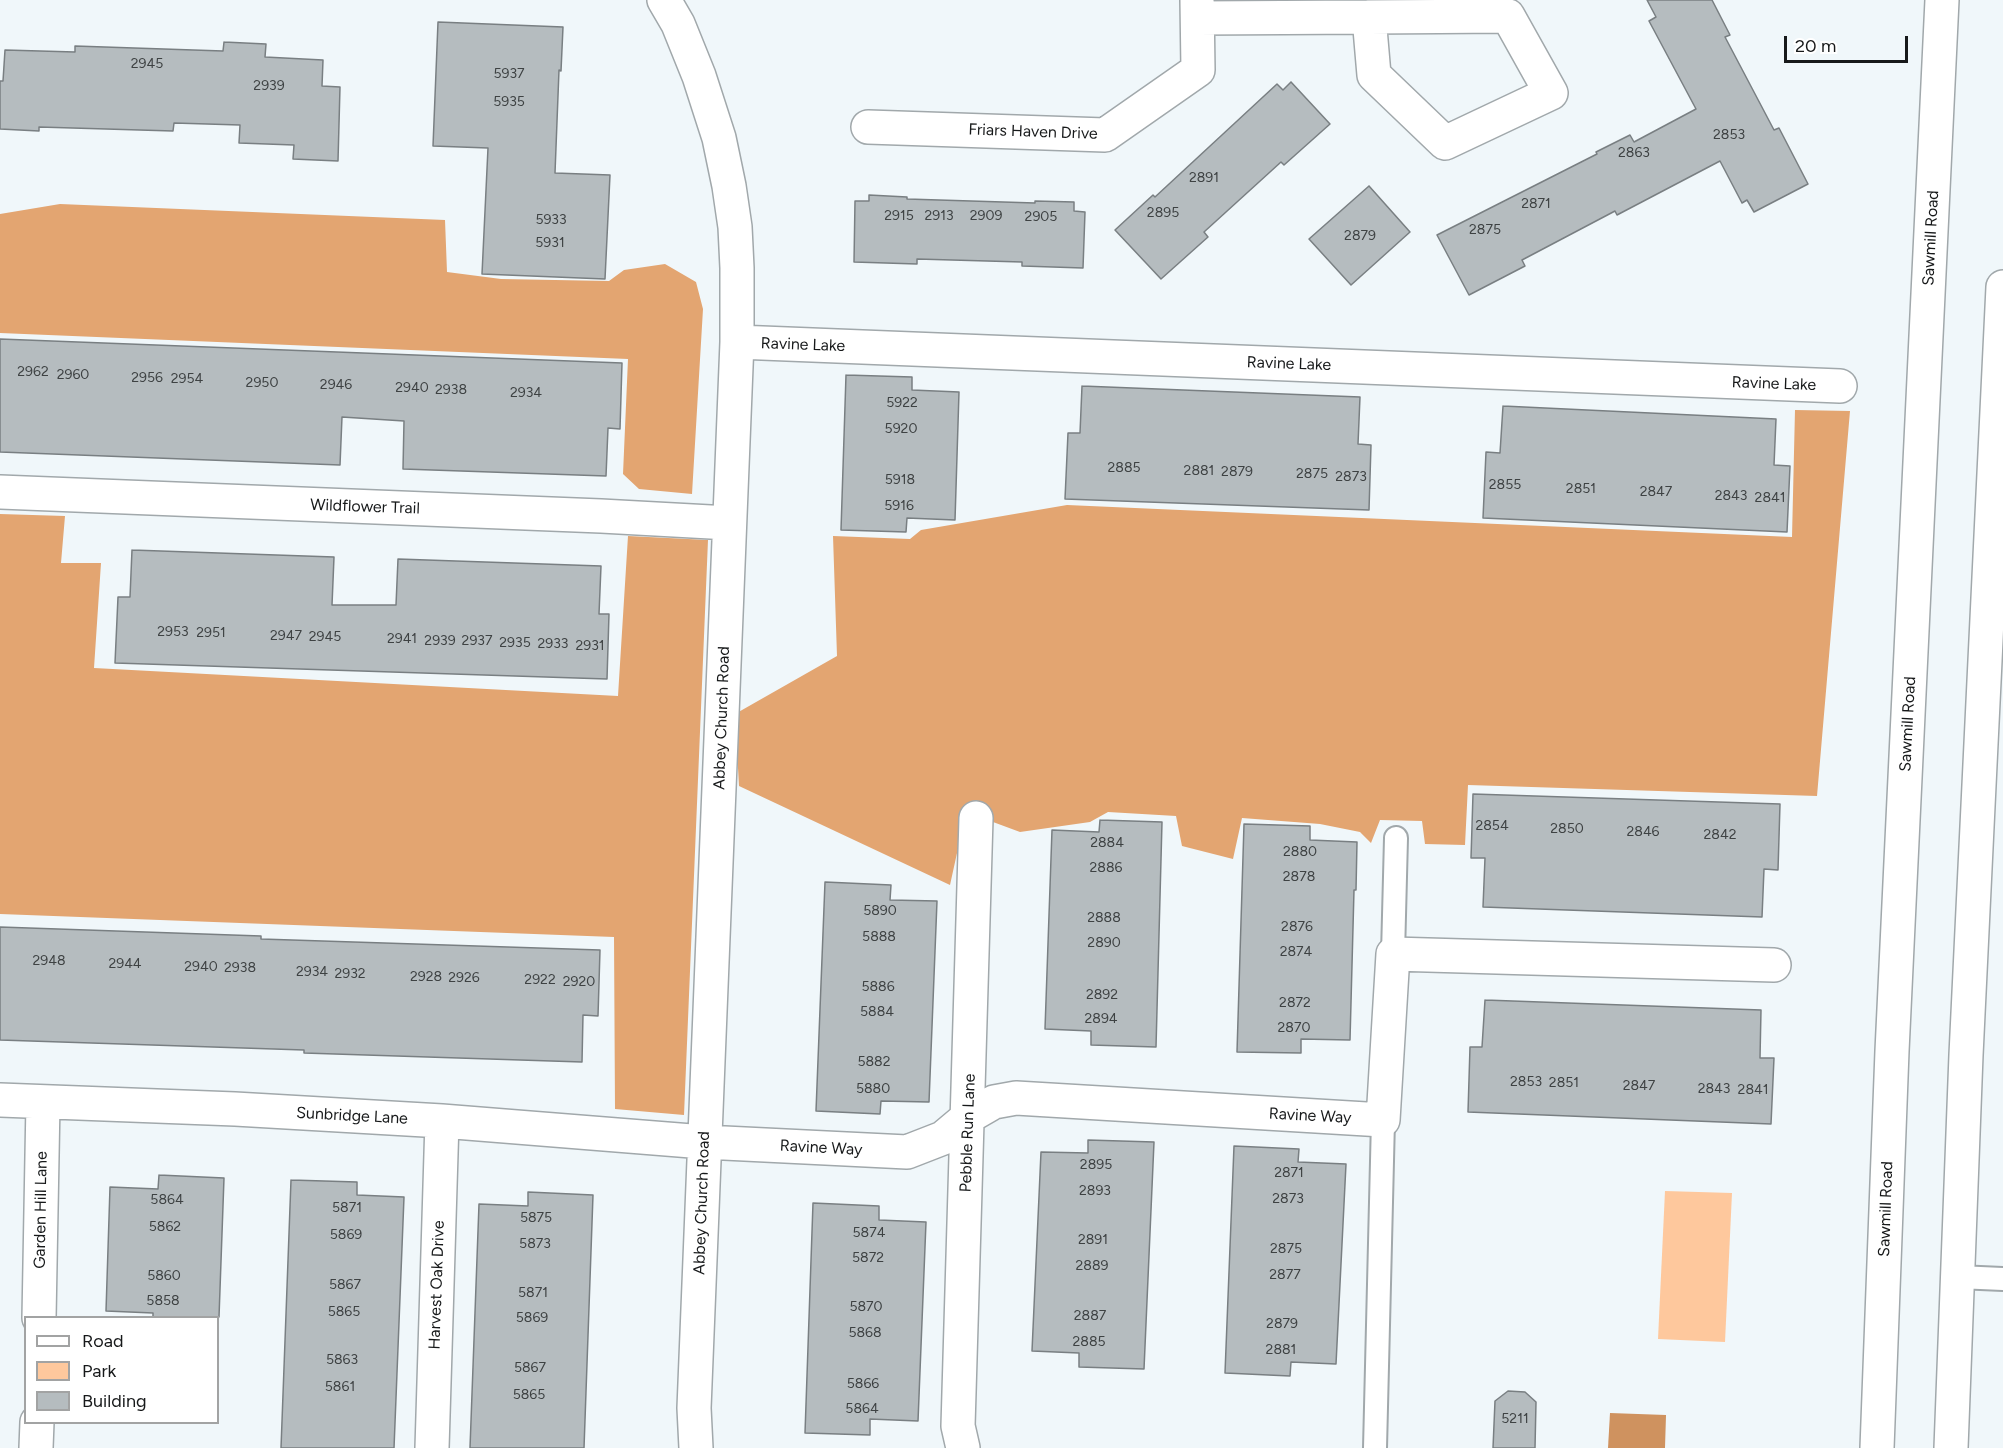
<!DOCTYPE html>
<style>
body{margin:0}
#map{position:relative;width:2003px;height:1448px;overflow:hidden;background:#f0f7fa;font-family:Figtree,sans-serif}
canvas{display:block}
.legend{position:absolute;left:24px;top:1316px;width:195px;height:108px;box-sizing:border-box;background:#fff;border:2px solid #a2a3a3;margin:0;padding:8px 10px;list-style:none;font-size:18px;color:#17191a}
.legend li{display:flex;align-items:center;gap:12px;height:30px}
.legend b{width:30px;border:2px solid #a2a3a3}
.scale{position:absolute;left:1784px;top:36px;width:124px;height:27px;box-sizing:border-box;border:3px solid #17191a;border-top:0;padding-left:8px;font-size:18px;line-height:21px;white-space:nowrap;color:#17191a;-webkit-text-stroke:4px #fff;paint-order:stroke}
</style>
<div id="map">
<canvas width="2003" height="1448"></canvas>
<ul class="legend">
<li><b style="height:8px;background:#fff"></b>Road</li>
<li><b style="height:16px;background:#fec89d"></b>Park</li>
<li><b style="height:16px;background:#b5bcbf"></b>Building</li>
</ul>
<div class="scale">20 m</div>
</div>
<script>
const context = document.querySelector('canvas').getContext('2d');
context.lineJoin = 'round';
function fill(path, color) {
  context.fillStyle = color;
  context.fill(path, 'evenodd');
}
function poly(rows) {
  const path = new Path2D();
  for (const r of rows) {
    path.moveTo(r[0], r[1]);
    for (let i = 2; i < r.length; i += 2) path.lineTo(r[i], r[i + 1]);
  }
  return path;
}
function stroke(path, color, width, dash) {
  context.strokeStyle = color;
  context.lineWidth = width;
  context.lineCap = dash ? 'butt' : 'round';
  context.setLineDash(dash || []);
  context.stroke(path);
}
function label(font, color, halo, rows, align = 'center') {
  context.font = font + ' Figtree,sans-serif';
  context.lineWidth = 6;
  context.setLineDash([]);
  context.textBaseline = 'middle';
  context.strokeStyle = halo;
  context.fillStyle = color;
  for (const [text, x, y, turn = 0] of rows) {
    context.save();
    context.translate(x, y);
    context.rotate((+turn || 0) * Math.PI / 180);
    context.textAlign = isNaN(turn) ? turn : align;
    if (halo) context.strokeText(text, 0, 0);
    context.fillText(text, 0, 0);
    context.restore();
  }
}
const green = poly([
 [1665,1191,1732,1193,1725,1342,1658,1339]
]);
const forest = poly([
 [60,204,445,220,447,272,501,279,609,281,624,270,665,264,696,282,703,309,692,494,639,489,623,474,628,359,0,333,0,214],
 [1795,410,1850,411,1817,796,1468,785,1465,845,1425,844,1422,821,1380,820,1371,843,1360,832,1320,824,1242,818,1233,859,1182,846,1176,816,1108,812,1090,822,1020,832,966,812,950,885,739,786,735,714,837,656,833,536,910,539,921,530,1067,505,1792,537],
 [0,514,65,516,61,563,101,563,94,668,618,696,628,536,708,540,684,1115,615,1109,614,937,0,914]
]);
const water = poly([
 [1610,1413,1666,1415,1665,1448,1608,1448]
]);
const building = poly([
 [1647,0,1712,0,1730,35,1725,37,1774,130,1779,128,1808,184,1754,212,1747,200,1742,203,1720,161,1617,215,1615,211,1522,260,1525,266,1469,295,1437,235,1597,154,1596,152,1630,135,1634,142,1696,109,1649,21,1656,17,1647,0],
 [438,22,563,27,561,71,559,70,555,173,610,175,605,279,482,274,488,148,433,146,438,22],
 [224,42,266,44,265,57,323,60,322,86,340,87,338,161,293,159,294,145,239,143,240,125,174,123,173,131,39,127,39,131,0,129,0,81,3,81,5,50,75,52,75,46,223,51,224,42],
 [1291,82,1330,124,1284,165,1281,162,1204,232,1208,237,1161,279,1115,230,1153,195,1155,197,1277,84,1283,90,1291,82],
 [1369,186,1410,232,1351,285,1309,239,1369,186],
 [869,195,907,197,907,199,1035,203,1035,201,1074,202,1074,211,1085,212,1083,268,1022,266,1022,262,917,259,917,264,854,262,855,201,869,201,869,195],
 [0,339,622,363,620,429,608,428,606,476,403,469,404,421,342,417,340,465,0,452,0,339],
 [846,375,912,377,912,390,959,392,955,520,907,518,906,532,841,530,846,375],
 [1082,386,1360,397,1358,444,1371,445,1369,510,1065,499,1068,433,1080,433,1082,386],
 [1503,406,1776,419,1774,465,1790,466,1787,532,1483,518,1486,452,1500,453,1503,406],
 [132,550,334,557,332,605,396,605,398,559,601,566,599,614,609,614,607,679,115,663,118,597,130,597,132,550],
 [1473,794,1780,804,1778,870,1764,869,1762,917,1483,907,1485,858,1471,858,1473,794],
 [1100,820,1162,822,1156,1047,1091,1045,1091,1031,1045,1029,1052,830,1099,832,1100,820],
 [1244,824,1310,826,1310,840,1357,842,1356,890,1354,890,1350,1040,1301,1039,1301,1053,1237,1052,1244,824],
 [825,882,891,885,890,900,937,901,929,1102,881,1101,880,1114,816,1111,825,882],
 [0,927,261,936,261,939,600,950,598,1016,583,1015,582,1062,304,1053,304,1050,0,1040,0,927],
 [1485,1000,1761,1010,1760,1058,1774,1058,1771,1124,1468,1112,1470,1047,1482,1047,1485,1000],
 [1088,1140,1154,1142,1144,1369,1079,1367,1079,1353,1032,1351,1041,1152,1088,1153,1088,1140],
 [1234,1146,1299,1149,1298,1162,1346,1164,1336,1364,1291,1362,1290,1376,1225,1373,1234,1146],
 [159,1175,224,1178,219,1317,153,1317,153,1313,106,1311,110,1187,158,1189,159,1175],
 [291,1180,357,1182,357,1195,404,1197,394,1448,281,1448,291,1180],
 [528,1192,593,1195,584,1448,470,1448,479,1204,528,1206,528,1192],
 [813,1203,879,1206,879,1220,926,1222,918,1421,870,1419,870,1435,805,1433,813,1203],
 [1508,1391,1525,1392,1536,1402,1535,1448,1493,1448,1495,1401,1508,1391]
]);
const lane = poly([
 [1393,954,1396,838],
 [1958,1277,2003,1279],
 [1375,1448,1383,1120]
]);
const street = poly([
 [664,0,678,24,699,76,719,138,729,186,735,227,737,268,737,342,694,1408,696,1448],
 [1198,18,1369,17,1508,16,1551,93,1445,143,1374,75,1369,17],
 [868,127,1105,135,1198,70,1197,0],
 [737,342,1840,386],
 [0,492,601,516,729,523],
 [0,1100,235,1109,442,1121,704,1142,907,1152,943,1138,968,1117,994,1102,1016,1098,1383,1120,1393,954,1774,965],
 [39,1318,43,1102],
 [36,1448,37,1422],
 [432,1448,442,1121],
 [963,1448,958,1426,976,818]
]);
const primary = poly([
 [1877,1448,1892,1051,1942,0],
 [1951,1448,1966,1055,2003,287]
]);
const numberNames = [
 ["2945",147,64],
 ["5937",509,74],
 ["2939",269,86],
 ["5935",509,102],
 ["2853",1729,135],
 ["2863",1634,153],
 ["2891",1204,178],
 ["2871",1536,204],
 ["2895",1163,213],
 ["2915",899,216],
 ["2913",939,216],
 ["2909",986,216],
 ["2905",1041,217],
 ["5933",551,220],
 ["2875",1485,230],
 ["2879",1360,236],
 ["5931",550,243],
 ["2962",33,372],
 ["2960",73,375],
 ["2956",147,378],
 ["2954",187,379],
 ["2950",262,383],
 ["2946",336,385],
 ["2940",412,388],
 ["2938",451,390],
 ["2934",526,393],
 ["5922",902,403],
 ["5920",901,429],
 ["2885",1124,468],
 ["2881",1199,471],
 ["2879",1237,472],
 ["2875",1312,474],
 ["2873",1351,477],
 ["5918",900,480],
 ["2855",1505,485],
 ["2851",1581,489],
 ["2847",1656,492],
 ["2843",1731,496],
 ["2841",1770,498],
 ["5916",899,506],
 ["2953",173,632],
 ["2951",211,633],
 ["2947",286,636],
 ["2945",325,637],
 ["2941",402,639],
 ["2939",440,641],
 ["2937",477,641],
 ["2935",515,643],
 ["2933",553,644],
 ["2931",590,646],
 ["2854",1492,826],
 ["2850",1567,829],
 ["2846",1643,832],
 ["2842",1720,835],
 ["2884",1107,843],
 ["2880",1300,852],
 ["2886",1106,868],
 ["2878",1299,877],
 ["5890",880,911],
 ["2888",1104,918],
 ["2876",1297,927],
 ["5888",879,937],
 ["2890",1104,943],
 ["2874",1296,952],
 ["2948",49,961],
 ["2944",125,964],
 ["2940",201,967],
 ["2938",240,968],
 ["2934",312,972],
 ["2932",350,974],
 ["2928",426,977],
 ["2926",464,978],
 ["2922",540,980],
 ["2920",579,982],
 ["5886",878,987],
 ["2892",1102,995],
 ["2872",1295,1003],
 ["5884",877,1012],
 ["2894",1101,1019],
 ["2870",1294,1028],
 ["5882",874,1062],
 ["2853",1526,1082],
 ["2851",1564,1083],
 ["2847",1639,1086],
 ["5880",873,1089],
 ["2843",1714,1089],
 ["2841",1753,1090],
 ["2895",1096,1165],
 ["2871",1289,1173],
 ["2893",1095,1191],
 ["2873",1288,1199],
 ["5864",167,1200],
 ["5871",347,1208],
 ["5875",536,1218],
 ["5862",165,1227],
 ["5874",869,1233],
 ["5869",346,1235],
 ["2891",1093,1240],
 ["5873",535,1244],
 ["2875",1286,1249],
 ["5872",868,1258],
 ["2889",1092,1266],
 ["2877",1285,1275],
 ["5860",164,1276],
 ["5867",345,1285],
 ["5871",533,1293],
 ["5858",163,1301],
 ["5870",866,1307],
 ["5865",344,1312],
 ["2887",1090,1316],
 ["5869",532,1318],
 ["2879",1282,1324],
 ["5868",865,1333],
 ["2885",1089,1342],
 ["2881",1281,1350],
 ["5863",342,1360],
 ["5867",530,1368],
 ["5866",863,1384],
 ["5861",340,1387],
 ["5865",529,1395],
 ["5864",862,1409],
 ["5211",1515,1419]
];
const streetNames = [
 ["Friars Haven Drive",1033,132,2],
 ["Sawmill Road",1931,238,-87],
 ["Ravine Lake",803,345,2],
 ["Ravine Lake",1289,364,2],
 ["Ravine Lake",1774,384,2],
 ["Wildflower Trail",365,507,2],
 ["Abbey Church Road",722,718,-88],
 ["Sawmill Road",1908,724,-87],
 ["Sunbridge Lane",352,1116,3],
 ["Ravine Way",1310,1116,3],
 ["Pebble Run Lane",968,1133,-88],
 ["Ravine Way",821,1148,3],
 ["Abbey Church Road",702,1203,-88],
 ["Sawmill Road",1886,1209,-88],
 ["Garden Hill Lane",41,1210,-89],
 ["Harvest Oak Drive",437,1285,-88]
];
fill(green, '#fec89d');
fill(forest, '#e3a571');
fill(water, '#cf925f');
fill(building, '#b5bcbf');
stroke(building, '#797f82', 1.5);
stroke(lane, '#a1a8ab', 26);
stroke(street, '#a1a8ab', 36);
stroke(primary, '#a1a8ab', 36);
stroke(lane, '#fff', 22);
stroke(street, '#fff', 33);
stroke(primary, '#fff', 33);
label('14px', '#3e4243', null, numberNames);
label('16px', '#17191a', '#fff', streetNames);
</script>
